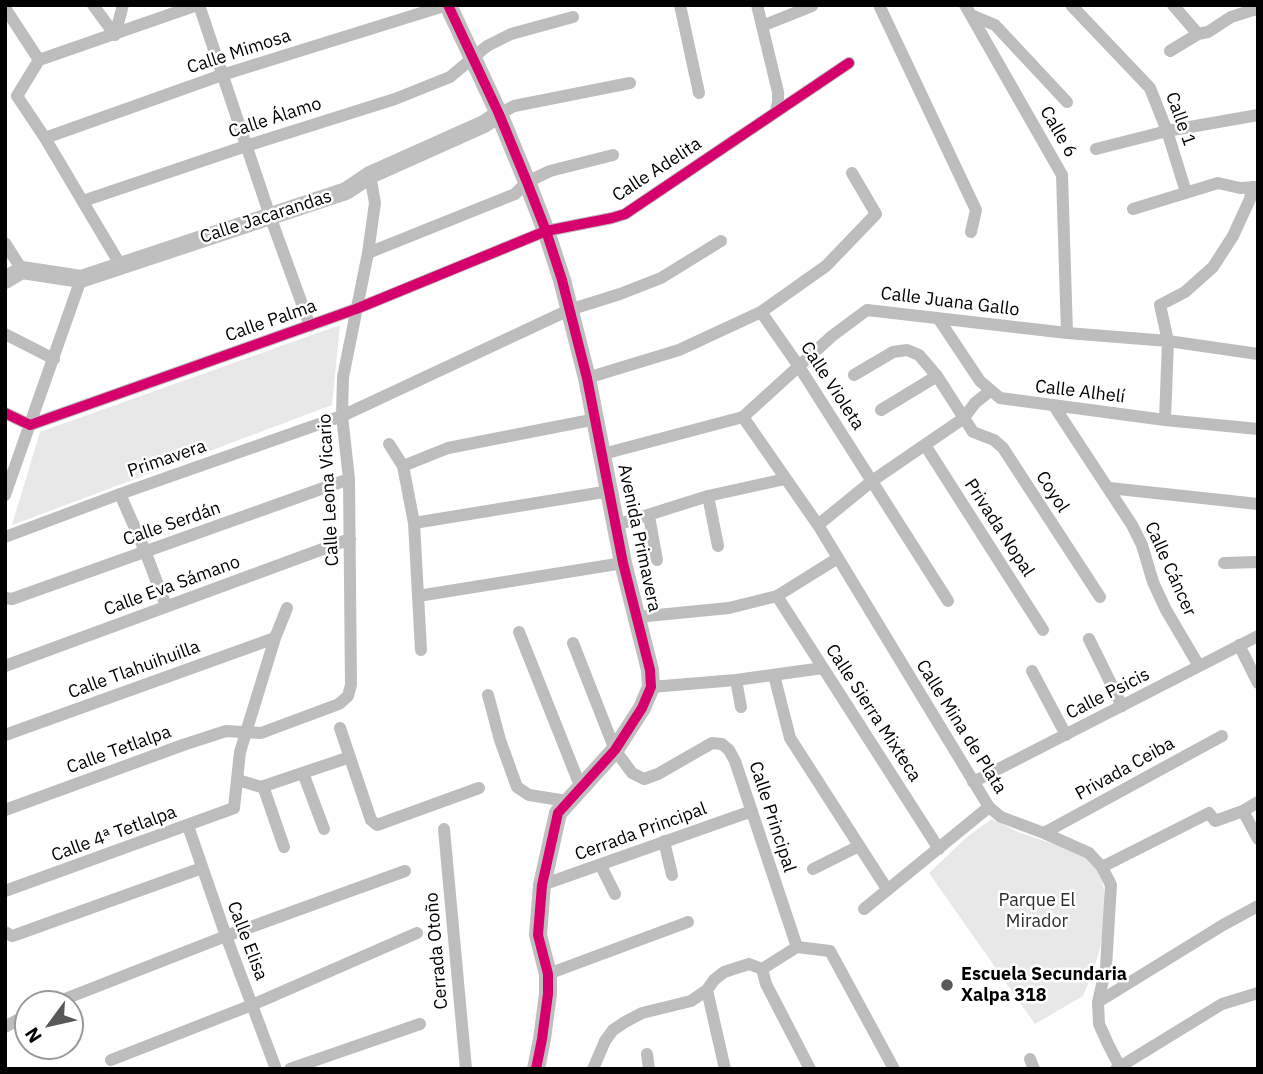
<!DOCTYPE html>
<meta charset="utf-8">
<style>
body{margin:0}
#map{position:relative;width:1263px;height:1074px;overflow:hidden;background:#fff;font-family:"IBM Plex Sans",sans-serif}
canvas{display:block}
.frame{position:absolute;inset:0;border:7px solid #000;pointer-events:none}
.north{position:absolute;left:14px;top:990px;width:70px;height:70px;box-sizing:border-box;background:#fff;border:2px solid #999;border-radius:50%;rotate:237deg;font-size:19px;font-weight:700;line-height:28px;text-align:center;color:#000}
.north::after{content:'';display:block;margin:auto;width:24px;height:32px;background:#595959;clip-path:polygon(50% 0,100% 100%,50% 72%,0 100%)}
</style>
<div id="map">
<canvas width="1263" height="1074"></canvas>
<div class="frame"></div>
<div class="north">N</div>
</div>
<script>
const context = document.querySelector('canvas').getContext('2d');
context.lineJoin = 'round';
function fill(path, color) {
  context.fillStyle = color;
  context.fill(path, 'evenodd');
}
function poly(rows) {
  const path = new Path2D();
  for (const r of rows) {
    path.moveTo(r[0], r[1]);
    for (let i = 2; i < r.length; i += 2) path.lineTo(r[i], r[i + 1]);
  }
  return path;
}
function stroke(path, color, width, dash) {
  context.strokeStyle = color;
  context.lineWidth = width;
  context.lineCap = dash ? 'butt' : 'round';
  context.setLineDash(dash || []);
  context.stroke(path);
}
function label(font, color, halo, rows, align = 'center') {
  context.font = font + ' "IBM Plex Sans",sans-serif';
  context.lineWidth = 5;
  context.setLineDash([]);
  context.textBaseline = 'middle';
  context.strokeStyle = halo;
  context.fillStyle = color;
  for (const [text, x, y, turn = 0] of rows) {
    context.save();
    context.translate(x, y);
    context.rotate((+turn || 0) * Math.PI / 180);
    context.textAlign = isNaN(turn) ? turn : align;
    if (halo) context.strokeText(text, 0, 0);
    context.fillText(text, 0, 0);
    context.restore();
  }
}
const green = poly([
 [340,325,332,405,12,525,40,432],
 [992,819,1018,832,1086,855,1098,868,1104,889,1106,928,1092,975,1083,996,1035,1024,929,873,967,837]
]);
const street = poly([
 [93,5,115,35],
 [199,5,270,216,310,326],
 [680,5,699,93],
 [757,5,778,92,778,102,776,111],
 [879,5,976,210,971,232],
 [965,5,1062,175,1067,333],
 [1071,5,1150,88,1167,131,1186,192],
 [1173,5,1198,34],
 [5,8,39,60],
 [971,15,995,25,1067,102],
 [762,26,812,6],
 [115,35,123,5],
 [1170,51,1198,34,1208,32,1231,17,1253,10,1258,10],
 [17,96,39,60,197,5],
 [17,96,45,138,121,266],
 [499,114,514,106,630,83],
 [45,138,222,75,447,5],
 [1096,149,1167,131,1258,115],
 [83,201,246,146,395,99,450,77,487,46,511,34,573,17],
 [1133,209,1218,183,1240,188,1257,187],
 [5,243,22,270],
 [368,253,515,194,527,182,550,171,613,155],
 [761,312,798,365,948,601],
 [938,318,980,381,1000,398,1165,420,1258,429],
 [5,334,54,359],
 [854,375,893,352,907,350,919,355,937,376,973,432,994,440,1003,448,1100,597],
 [587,378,679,350,761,312,826,266,876,214,852,173],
 [1054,406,1132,525,1142,545,1153,582,1166,610,1199,666],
 [881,410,937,376],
 [5,413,30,425,356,309,546,231,612,218,625,214,849,63],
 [743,417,818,525,989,807,1001,817,1044,833,1089,853,1102,867,1111,885,1106,967,1098,1002,1099,1024,1108,1044,1120,1067],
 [1165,420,1168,341,1160,305,1185,292,1213,267,1233,236,1250,199,1252,187],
 [389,444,403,466,414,523,421,650],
 [925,445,1043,630],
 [603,454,743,417,832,336,867,310,1067,333,1168,341,1258,354],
 [403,466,448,448,596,419],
 [1109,488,1258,504],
 [120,494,145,551,166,606],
 [5,495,81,279],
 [708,496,718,546],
 [649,516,657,560],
 [414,523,610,491],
 [616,525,708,496,785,479],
 [818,525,872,481,964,418,975,403,990,391],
 [5,537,120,494,342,416,569,310,620,294,661,278,721,241],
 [1224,563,1258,562],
 [418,596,623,563],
 [777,596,939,849],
 [5,598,12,599,349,479],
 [637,617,729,608,777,596,838,558],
 [519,632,581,788],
 [1089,639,1122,706],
 [573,643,615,750,632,773,644,779,658,774,712,743,722,744,729,750,735,761,797,947],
 [1239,645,1258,683],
 [5,666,350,539],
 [1032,671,1066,735],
 [774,675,790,738,887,889],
 [736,680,741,707],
 [651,687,736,680,823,668],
 [488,695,500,740,517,787,529,795,567,801],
 [340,728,371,820,377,825,479,788],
 [5,735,275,638],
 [303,773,324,829],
 [238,780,261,787,350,757],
 [973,782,1258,636],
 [263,786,284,847],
 [5,810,183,745,226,731,261,733,339,704,348,696,351,685,349,479,342,416,343,377,368,253,375,203,370,175],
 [1243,811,1258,839],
 [188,826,226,936,276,1069],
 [444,829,466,1069],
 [1044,833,1222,736],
 [664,841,672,875],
 [601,866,615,894],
 [1102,867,1209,813,1215,821,1243,811,1258,802],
 [813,869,859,846],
 [542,885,752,811],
 [5,891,234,808,240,752,275,638,287,608],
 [864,909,989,807],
 [5,932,12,936,18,934,202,868],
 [762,969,766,984,810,1069],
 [548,974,688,922],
 [707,990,725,1069],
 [1098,1002,1223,925,1258,906],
 [52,1004,226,936,405,871],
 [5,1027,28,1014],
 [647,1054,649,1069],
 [1030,1059,1034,1069],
 [111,1060,252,1005,417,933],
 [290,1069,420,1024],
 [593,1069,605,1041,613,1030,625,1022,642,1013,691,1001,707,990,714,980,724,972,749,964,762,969,797,947,830,951,894,1069],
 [1116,1069,1222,1004,1258,993]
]);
const secondary = poly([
 [448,5,499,114,527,182,546,231,562,280,587,378,623,563,650,670,651,687,642,708,615,750,558,813,542,885,538,935,548,974,548,994,542,1039,536,1069],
 [5,280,22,270,81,279,346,191,370,175,484,124,499,114]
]);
const cycleway = poly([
 [448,5,499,114,527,182,546,231,562,280,587,378,623,563,650,670,651,687,642,708,615,750,558,813,542,885,538,935,548,974,548,994,542,1039,536,1069],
 [5,413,30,425,356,309,546,231,612,218,625,214,849,63]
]);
const markers = [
 [947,985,7,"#595959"]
];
const streetNames = [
 ["Calle Mimosa",239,52,-18],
 ["Calle Álamo",275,118,-18],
 ["Calle 1",1180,119,70],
 ["Calle 6",1058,132,60],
 ["Calle Adelita",657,170,-33],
 ["Calle Jacarandas",266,217,-18],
 ["Calle Juana Gallo",950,302,7],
 ["Calle Palma",271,321,-19],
 ["Calle Violeta",832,386,57],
 ["Calle Alhelí",1080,392,7],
 ["Primavera",167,459,-19],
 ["Calle Leona Vicario",329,490,-93],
 ["Coyol",1052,492,57],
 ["Calle Serdán",172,524,-19],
 ["Privada Nopal",999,528,57],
 ["Avenida Primavera",639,538,78],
 ["Calle Cáncer",1170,569,66],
 ["Calle Eva Sámano",172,586,-20],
 ["Calle Tlahuihuilla",134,670,-20],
 ["Calle Psicis",1108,694,-27],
 ["Calle Sierra Mixteca",873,713,57],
 ["Calle Mina de Plata",961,727,58],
 ["Calle Tetlalpa",119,750,-20],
 ["Privada Ceiba",1125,769,-29],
 ["Calle Principal",772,817,72],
 ["Cerrada Principal",641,832,-20],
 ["Calle 4ª Tetlalpa",114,834,-20],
 ["Calle Elisa",247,941,69],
 ["Cerrada Otoño",437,951,-95]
];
const parkNames = [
 ["Parque El",1037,901],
 ["Mirador",1037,922]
];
const poiNames = [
 ["Escuela Secundaria",961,975],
 ["Xalpa 318",961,996]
];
fill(green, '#e8e8e8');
stroke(street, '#bdbdbd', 12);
stroke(secondary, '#bfbfbf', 18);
stroke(cycleway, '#d6006c', 10);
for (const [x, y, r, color] of markers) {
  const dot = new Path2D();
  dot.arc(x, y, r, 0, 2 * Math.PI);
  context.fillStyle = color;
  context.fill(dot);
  stroke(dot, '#fff', 2.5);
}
label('18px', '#000', '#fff', streetNames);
label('18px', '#2c2c2c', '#fff', parkNames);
label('bold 18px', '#000', '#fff', poiNames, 'left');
</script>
